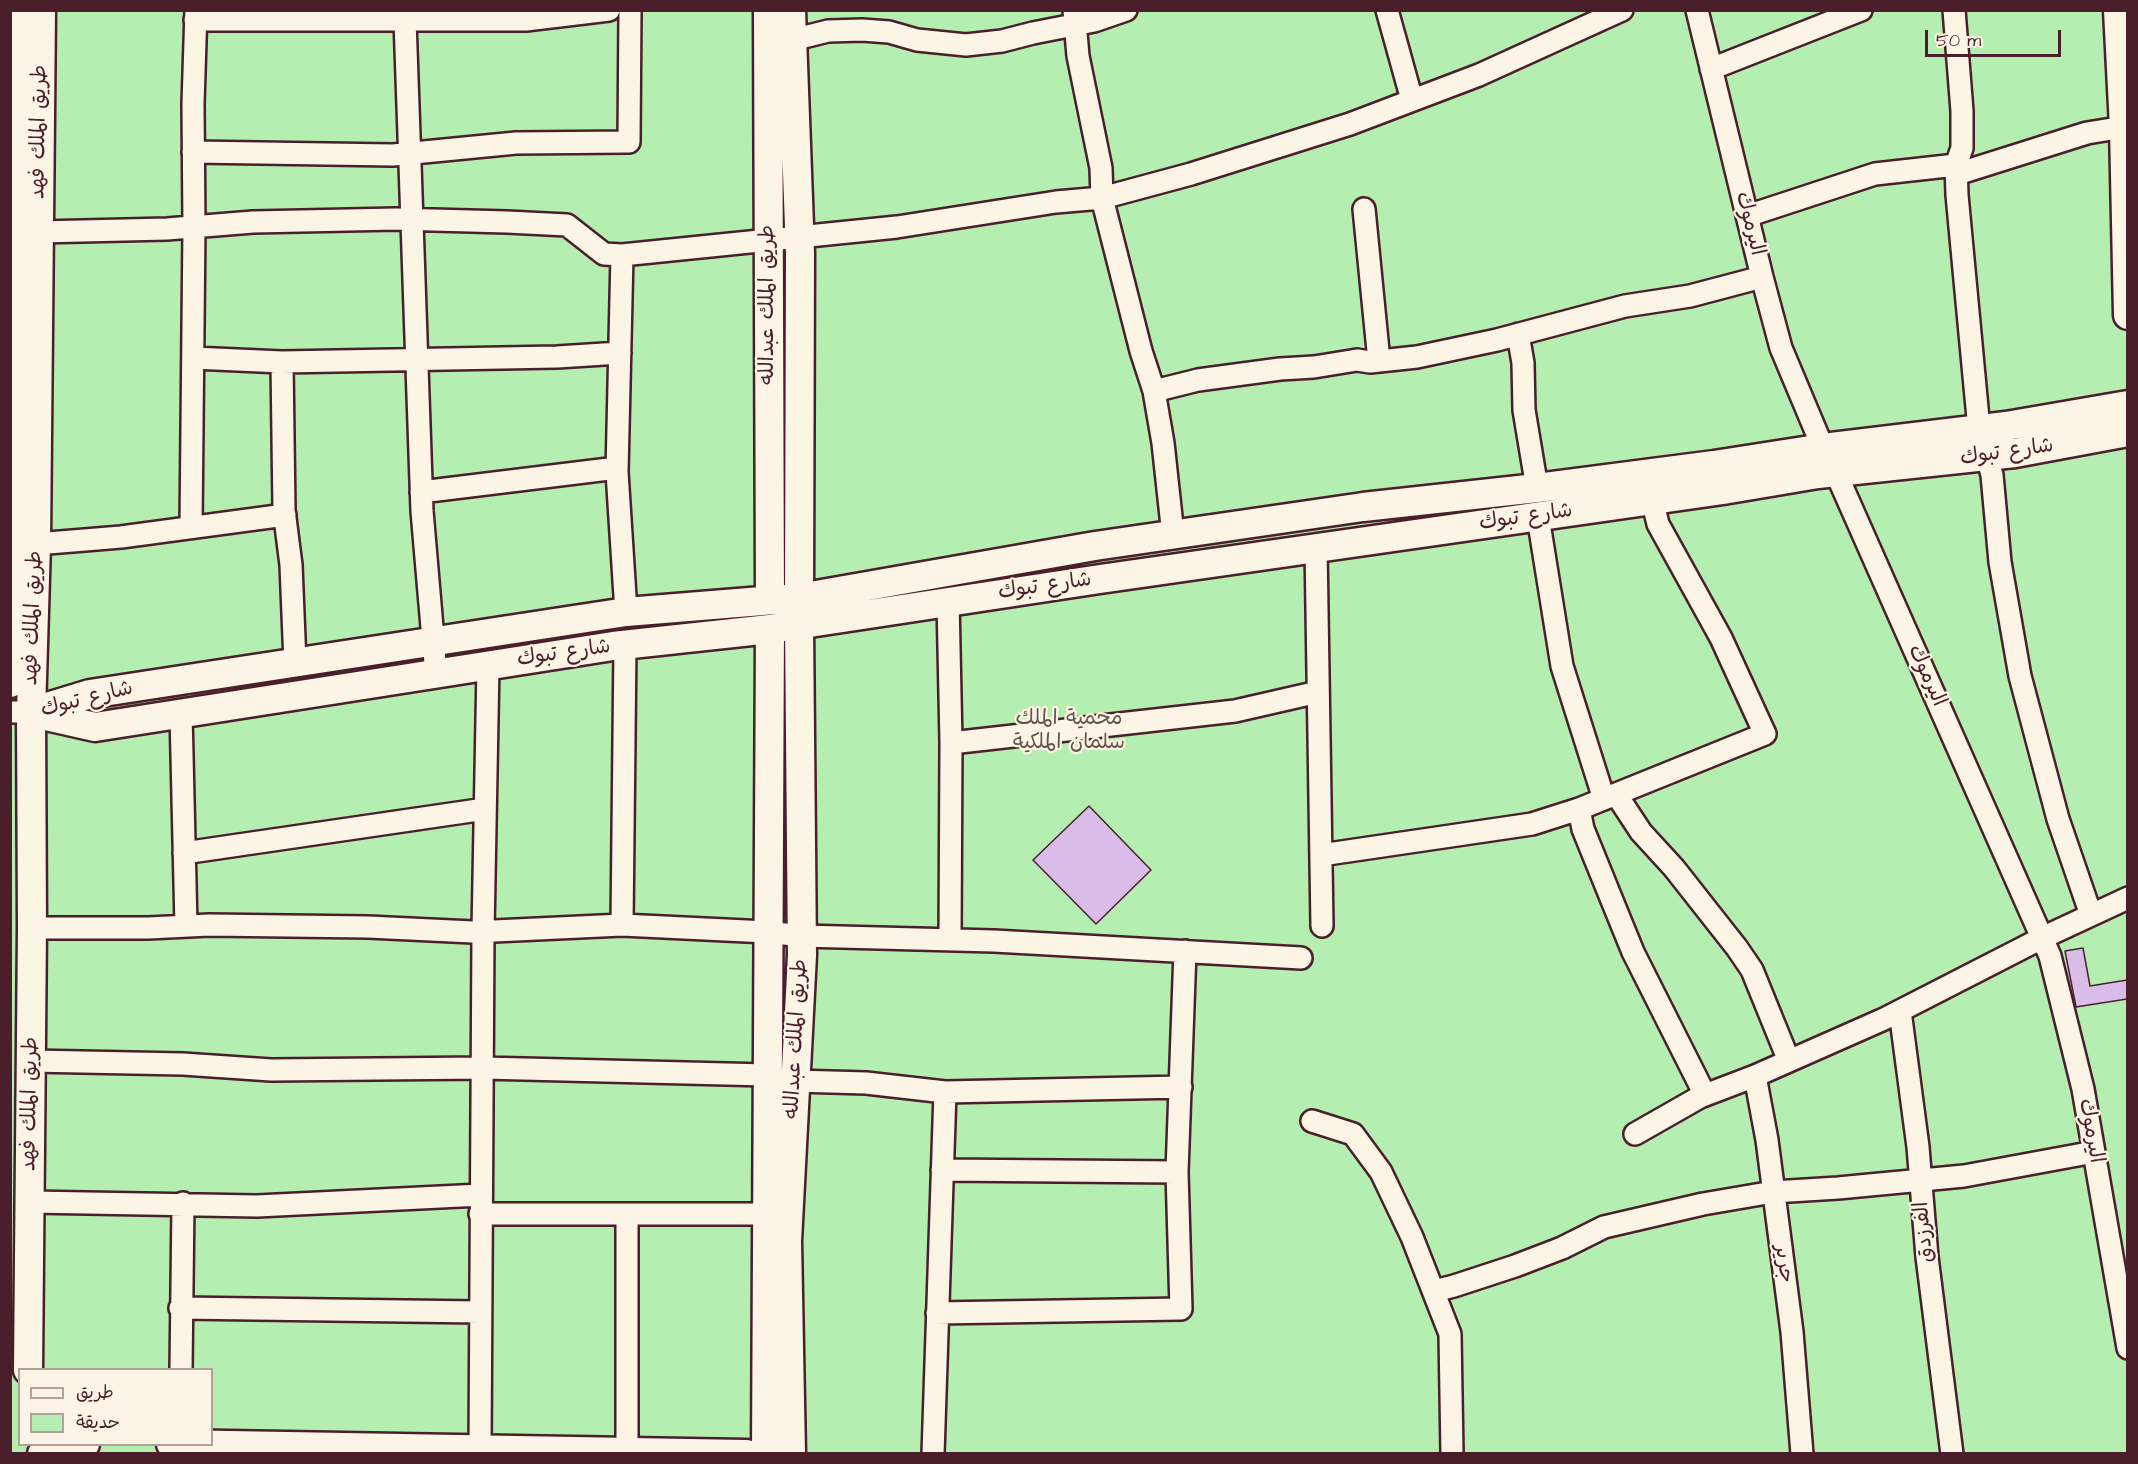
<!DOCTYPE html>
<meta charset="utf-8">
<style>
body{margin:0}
#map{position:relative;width:2138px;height:1464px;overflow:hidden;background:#fcf5e5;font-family:"Architects Daughter","Playpen Sans Arabic",sans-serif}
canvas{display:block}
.frame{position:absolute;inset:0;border:12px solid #4a1f2b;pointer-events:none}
.legend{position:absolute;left:18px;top:1368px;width:195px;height:78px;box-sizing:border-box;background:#fcf5e5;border:2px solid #b59f9b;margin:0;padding:8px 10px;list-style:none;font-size:18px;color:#4a1f2b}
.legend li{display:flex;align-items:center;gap:12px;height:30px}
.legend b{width:30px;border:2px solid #b59f9b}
.scale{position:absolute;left:1925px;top:30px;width:136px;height:27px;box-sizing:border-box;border:3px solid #4a1f2b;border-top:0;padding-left:8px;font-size:18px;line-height:21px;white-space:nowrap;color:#4a1f2b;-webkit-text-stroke:4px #fcf5e5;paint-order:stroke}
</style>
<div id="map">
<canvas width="2138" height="1464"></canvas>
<div class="frame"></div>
<ul class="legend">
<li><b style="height:8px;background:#fcf5e5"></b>طريق</li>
<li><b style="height:16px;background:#b5eeb1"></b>حديقة</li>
</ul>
<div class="scale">50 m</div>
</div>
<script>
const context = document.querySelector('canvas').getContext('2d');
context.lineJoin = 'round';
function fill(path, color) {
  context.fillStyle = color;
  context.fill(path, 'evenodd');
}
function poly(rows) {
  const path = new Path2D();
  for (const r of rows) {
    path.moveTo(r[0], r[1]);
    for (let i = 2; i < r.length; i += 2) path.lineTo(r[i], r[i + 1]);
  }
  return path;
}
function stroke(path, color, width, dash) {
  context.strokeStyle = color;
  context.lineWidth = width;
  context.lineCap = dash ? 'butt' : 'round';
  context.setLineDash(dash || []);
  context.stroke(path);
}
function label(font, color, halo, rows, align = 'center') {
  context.font = font + ' "Architects Daughter","Playpen Sans Arabic",sans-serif';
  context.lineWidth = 4.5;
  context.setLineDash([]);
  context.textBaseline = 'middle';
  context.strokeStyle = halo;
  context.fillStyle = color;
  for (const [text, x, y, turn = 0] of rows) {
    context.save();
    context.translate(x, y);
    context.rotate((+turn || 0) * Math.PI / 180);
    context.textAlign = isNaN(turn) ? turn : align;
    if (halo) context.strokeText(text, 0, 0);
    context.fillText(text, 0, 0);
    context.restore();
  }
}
const green = poly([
 [10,11,2127,11,2127,1453,11,1453],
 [20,1370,212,1370,212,1444,20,1444]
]);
const building = poly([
 [1089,806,1151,870,1096,924,1033,860,1089,806],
 [2083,948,2090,986,2127,980,2127,999,2076,1007,2065,951,2083,948]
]);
const street = poly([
 [1074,10,1078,56,1101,168,1102,198,1141,351,1154,391,1163,443,1173,535],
 [1387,10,1412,100],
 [1697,10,1762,277,1781,348,1823,448,1836,473,2050,956,2083,1089,2128,1348],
 [1954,10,1962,111,1962,148,1956,165,1957,195,1979,429],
 [195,20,526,20,609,10],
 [405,20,422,511,436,674],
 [792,40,828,31,862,30,889,32,917,40,966,45,1002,41,1033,33,1094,21,1126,10],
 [1711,69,1861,10],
 [193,152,393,155,516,143,629,142,630,10],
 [1957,174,2087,133,2124,127],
 [1364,209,1379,361],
 [1747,216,1875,174,1956,165],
 [39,232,167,229,253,222,396,219,507,222,567,225,604,254,622,255,897,227,1056,202,1102,198,1191,174,1350,124,1479,75,1622,10],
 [622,255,617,472,626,612],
 [1518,334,1523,363,1524,410,1537,488],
 [193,358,282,362,557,357,620,353],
 [282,362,284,510,291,565,295,663],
 [1154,391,1198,380,1280,369,1314,367,1357,360,1370,362,1417,357,1497,340,1625,306,1690,296,1762,277],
 [1987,457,1992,475,2000,562,2020,676,2058,819,2091,915],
 [421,492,617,468],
 [1538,517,1562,666,1604,799],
 [191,527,194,227,193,104,196,10],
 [36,544,121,537,285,515],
 [1316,547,1322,926],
 [948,601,951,743,950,940],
 [10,712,31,712],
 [181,713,186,926],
 [951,743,1235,711,1318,692],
 [1616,794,1641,832,1674,868,1737,948,1752,970,1789,1061],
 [1579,809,1583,829,1633,952,1705,1095],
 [184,853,485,809],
 [1321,855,1532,824,1579,809,1765,734,1721,638,1658,524,1652,499],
 [622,925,625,645],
 [32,928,148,928,209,925,368,927,473,932,622,925,767,932,802,936,994,941,1301,958],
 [1900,1011,1918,1147,1927,1257,1952,1454],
 [31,1061,183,1064,271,1070,483,1068,767,1075],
 [1755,1076,1767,1140,1792,1332,1802,1454],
 [795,1081,866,1083,945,1092,1181,1087],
 [1312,1121,1353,1134,1381,1172,1412,1237,1450,1334,1452,1454],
 [1635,1134,1700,1097,1755,1076,1884,1019,2042,938,2128,898],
 [942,1170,1177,1172],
 [30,1202,257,1206,481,1195],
 [480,1214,766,1214],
 [1434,1291,1454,1286,1515,1266,1562,1248,1604,1227,1703,1204,1773,1192,1838,1188,1964,1176,2094,1152],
 [180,1308,480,1312],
 [937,1313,1181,1309,1177,1172,1185,951],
 [181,1370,183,1203],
 [480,1449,483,932,488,665],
 [627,1452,627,1214],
 [933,1454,945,1092]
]);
const secondary = poly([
 [768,10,770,600],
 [791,10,800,253,799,598],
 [2118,10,2124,127,2128,315],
 [10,683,17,10],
 [31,712,90,694,626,612,799,598,1095,546,1363,507,1537,488,1714,465,1823,448,2006,426,2128,405],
 [33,713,95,727,613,646,770,629,1100,579,1723,490,1818,474,2015,453,2128,432],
 [28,1370,32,928,31,712,36,544,41,10],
 [171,1444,746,1454],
 [42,1454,85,1444],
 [766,1454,770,629],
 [791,1454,787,1241,802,955,799,624]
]);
const streetNames = [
 ["طريق الملك فهد",40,132,-89],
 ["اليرموك",1749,224,76],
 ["طريق الملك عبدالله",769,305,-90],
 ["شارع تبوك",2007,453,-8],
 ["شارع تبوك",1526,518,-8],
 ["شارع تبوك",1045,587,-8],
 ["طريق الملك فهد",34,618,-88],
 ["شارع تبوك",564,654,-8],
 ["اليرموك",1926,676,66],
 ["شارع تبوك",87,700,-14],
 ["طريق الملك عبدالله",797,1039,-87],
 ["طريق الملك فهد",31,1104,-89],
 ["اليرموك",2090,1131,80],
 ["الفرزدق",1925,1232,-95],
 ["جرير",1783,1264,82]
];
const parkNames = [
 ["محمية الملك",1069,720],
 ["سلمان الملكية",1069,744]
];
fill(green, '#b5eeb1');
fill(building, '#dabce9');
stroke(building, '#4a1f2b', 1.5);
stroke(street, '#4a1f2b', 26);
stroke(secondary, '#4a1f2b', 33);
stroke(street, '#fcf5e5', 21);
stroke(secondary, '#fcf5e5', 28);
label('21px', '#4a1f2b', '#fcf5e5', streetNames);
label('21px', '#65534c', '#fcf5e5', parkNames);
</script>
